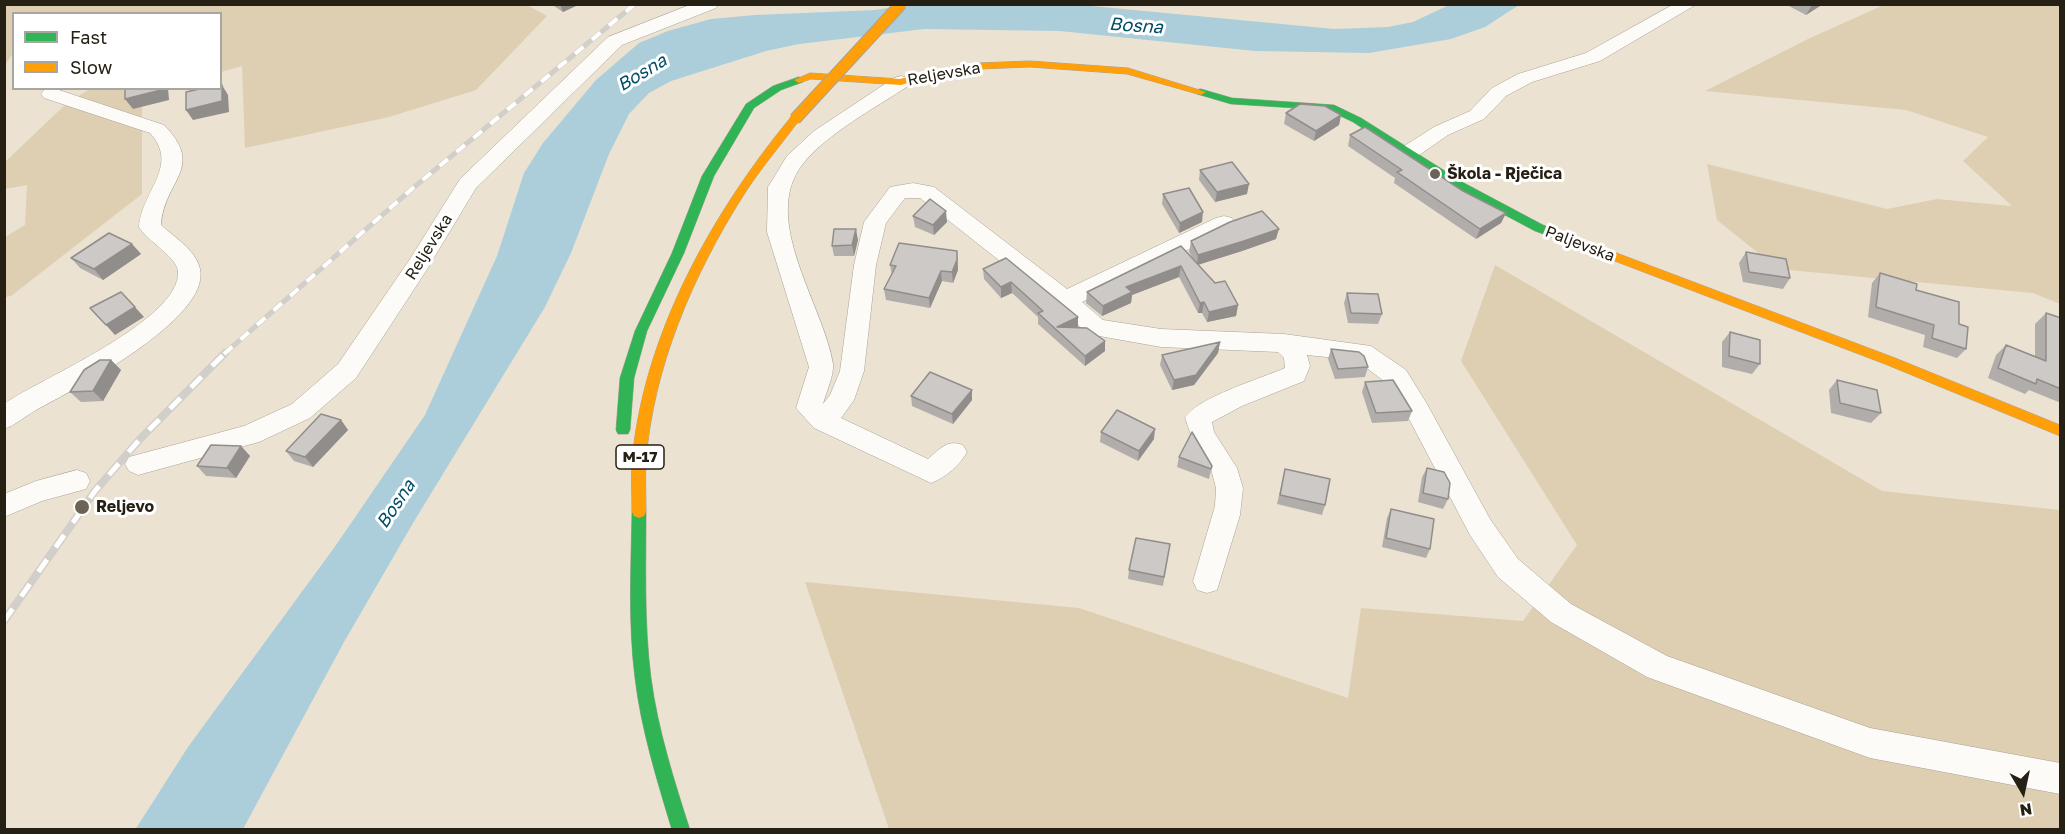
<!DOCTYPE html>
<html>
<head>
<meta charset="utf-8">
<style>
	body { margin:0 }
	#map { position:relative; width:2065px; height:834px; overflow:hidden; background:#ebe2d1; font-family:"Golos Text",sans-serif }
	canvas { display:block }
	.frame { position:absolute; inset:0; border:6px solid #262014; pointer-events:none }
	.legend { position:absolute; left:12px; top:12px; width:210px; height:78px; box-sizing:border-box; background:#fff; border:2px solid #a8a6a1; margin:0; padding:8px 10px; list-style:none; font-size:18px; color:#262014 }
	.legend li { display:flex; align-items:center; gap:12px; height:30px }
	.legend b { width:30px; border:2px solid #a8a6a1 }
	.north { position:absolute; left:1993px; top:762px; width:60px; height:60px; -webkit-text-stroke:4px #fff; paint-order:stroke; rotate:171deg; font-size:16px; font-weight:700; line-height:24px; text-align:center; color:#262014 }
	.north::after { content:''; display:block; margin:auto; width:21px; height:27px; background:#262014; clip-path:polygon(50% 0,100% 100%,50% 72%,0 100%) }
</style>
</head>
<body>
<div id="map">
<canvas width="2065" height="834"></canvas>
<div class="frame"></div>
<ul class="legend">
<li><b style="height:8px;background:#30b455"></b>Fast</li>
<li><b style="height:8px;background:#ff9f0a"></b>Slow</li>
</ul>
<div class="north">N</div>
</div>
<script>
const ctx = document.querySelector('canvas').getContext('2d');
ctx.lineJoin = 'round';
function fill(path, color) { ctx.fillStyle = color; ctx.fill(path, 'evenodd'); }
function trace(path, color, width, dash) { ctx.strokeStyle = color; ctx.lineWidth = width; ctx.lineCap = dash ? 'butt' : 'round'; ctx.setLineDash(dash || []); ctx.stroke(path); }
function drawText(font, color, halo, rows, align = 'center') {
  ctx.font = font + ' "Golos Text",sans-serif'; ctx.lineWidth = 6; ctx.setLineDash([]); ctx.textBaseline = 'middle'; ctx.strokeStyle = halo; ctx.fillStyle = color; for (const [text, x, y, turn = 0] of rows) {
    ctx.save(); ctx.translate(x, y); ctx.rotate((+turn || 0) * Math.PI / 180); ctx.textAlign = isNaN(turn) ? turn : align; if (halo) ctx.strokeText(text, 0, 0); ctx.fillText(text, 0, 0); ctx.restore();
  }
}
fill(new Path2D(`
	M525,4L547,16L476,90L389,117L245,148L242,66L221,72L220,14H14L13,53L5,65V5Z
	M1884,5H2060V304L2033,293L1778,269L1717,220L1707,164L1887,209L1937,199L2012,206L1963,161L1988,137L1906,110L1705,91L1810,38Z
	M90,89H171L142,98V194L11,296L5,297V237L25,225L27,185L5,189V162L67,103Z
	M1495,265L1882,491L2060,510V829H889L805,582L1079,608L1348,698L1361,608L1523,621L1577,545L1461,361Z`), '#decfb3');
fill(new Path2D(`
	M913,4L1081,5L1334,29L1388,27L1413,22L1449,5H1519L1485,27L1451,39L1369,53L1255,51L1060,31L924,29L799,44L766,51L671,81L649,93L629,114L609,154L571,253L545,307L413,523L344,642L243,829L135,830L188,747L334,548L425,415L497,256L524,173L543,143L596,80L639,43L668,31L711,19L755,15L875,10Z`), '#abceda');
const street = new Path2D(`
	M692,4H719L716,8L622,45L476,188L426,271L356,378L310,418L259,442L138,475L129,471L125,464L129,457L244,426L292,404L338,364L410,259L460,179L608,37Z
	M1674,4H1697L1600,61L1532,82L1506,96L1484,119L1448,135L1415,158L1408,160L1401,158L1398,153L1401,148L1434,127L1470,111L1492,88L1518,74L1586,53Z
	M901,76L908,78L911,82L908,86C874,109 827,133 802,165C760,220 824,306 833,364C834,376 826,392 823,404L830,395L840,371L854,265L864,222L890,187L913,183L934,187L1067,289L1216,218L1224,216L1232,218L1235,223L1232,228L1082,302L1103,320L1161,329L1284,334L1371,346L1406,370L1427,404L1490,519L1518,559L1571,604L1667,656L1870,728L2060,763V794L1870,758L1647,677L1551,622L1498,577L1470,535L1408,417L1388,384L1356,360L1307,355L1310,366L1304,381L1242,406L1212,422L1214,432L1237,468L1243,488L1240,515L1217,590L1207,593L1197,590L1193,581L1215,506L1216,488L1211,469L1192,438L1185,418C1196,398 1262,378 1285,368L1284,358L1278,352L1161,347L1088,334L1057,306L920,198H905L886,223L876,265L864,371L854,400L841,418L928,459C940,449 947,439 963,445L967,452C960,465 945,478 931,483L814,428L796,408L809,367L767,232L768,187L787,156L814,131L894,78Z
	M53,88L164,125C206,168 164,180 161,225C174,237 196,250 200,269C211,319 73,390 36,410C25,416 16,425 4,429V404C39,379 182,320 178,271C176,256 147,241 139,227C142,190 180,166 150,133L44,98L41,94L44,90Z
	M77,470L86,473L90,481L86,489L42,501L4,517V494L36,481Z`);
const fast = new Path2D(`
	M799,77L803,78V82L781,90L754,108L714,176L684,253L647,331L634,378L630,430L628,434H618L616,430L620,378L635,331L672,253L702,176L746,104L773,86Z
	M1201,89L1232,98L1334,105L1361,118L1464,183L1543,225L1586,241L1588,244L1582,248L1535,231L1456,189L1353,122L1328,110L1231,104L1197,94V90Z
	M639,506L644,508L646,512C646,567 644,623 651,678C658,730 674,780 690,830H672C657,780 641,729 635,678C628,623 631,567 632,512L634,508Z`);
const slow = new Path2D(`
	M1030,61L1128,68L1206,92L1201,95L1127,74L1030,67L980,69L922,79L901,85L811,79L799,83L794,80L810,73L900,79L921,73L980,63Z
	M795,116L800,119C781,145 760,169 743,196C693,275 653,368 646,461C645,478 646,495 646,512L644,516L639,518L634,516L632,512C632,495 631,478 632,462C643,335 712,213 791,117Z
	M1582,240L1895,358L2060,425V436L1885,364L1578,247L1576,244L1578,241Z`);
trace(street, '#a9a295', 1);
trace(fast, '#a9a295', 1);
trace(slow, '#a9a295', 1);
fill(street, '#fcfbf8');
fill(fast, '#30b455');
fill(slow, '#ff9f0a');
const railFar1 = new Path2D(`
	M224,354L413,188L635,4`);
const rail = new Path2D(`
	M4,621L95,491L140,439L225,353`);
trace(railFar1, '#d2cec9', 5);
trace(rail, '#d2cec9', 8);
trace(railFar1, '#fff', 4, [11]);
trace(rail, '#fff', 5, [15]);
const slowBridge = new Path2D(`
	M795,119L901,4`);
trace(slowBridge, '#a9a295', 13, []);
trace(slowBridge, '#ff9f0a', 11);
fill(new Path2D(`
	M551,4H580L563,12Z
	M1785,4H1823L1806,15Z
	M1286,113L1341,115L1339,125L1314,141L1284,124Z
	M1350,135L1506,213L1501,223L1476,239L1394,183L1395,178L1348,146Z
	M1200,170L1247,194L1215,202L1199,180Z
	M1163,194L1202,222L1179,233L1162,204Z
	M913,216L947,222L934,235L915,227Z
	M1276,239L1242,251L1198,265L1215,283L1238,305L1236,316L1207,322L1202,313H1198L1179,277L1132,295L1131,303L1102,316L1086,303L1087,292L1193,259L1189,252L1191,241Z
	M858,240L854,256H834L832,246Z
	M132,244L141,254L103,280L80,268L71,258Z
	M957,251L958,270L953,283L942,281L930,308L886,300L884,289L892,275L890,265Z
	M1746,252L1790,278L1783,289L1743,282L1739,263Z
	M1006,258L1078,327L1105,351L1085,366L1038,324V317L1012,293L1001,298L984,279L983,269Z
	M1880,273L1916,290L1959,324L1966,349L1957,358L1923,347L1925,335L1868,317L1872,283Z
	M1347,293L1382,314L1378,324L1348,323L1344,303Z
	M2046,313L2061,318V403L2029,390L2025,394L1988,378L1996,355L2006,345L2035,356V324Z
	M1730,332L1760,364L1752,374L1722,367V342Z
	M1220,342L1218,353L1194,385L1172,390L1160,365L1162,355Z
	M1331,349L1368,367L1365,377L1335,379L1328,359Z
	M111,360L121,370L103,401L81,402L70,392Z
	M1837,380L1881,413L1871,423L1831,413L1829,390Z
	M1365,382L1412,411L1408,421L1372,423L1362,392Z
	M911,396L972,400L953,424L912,406Z
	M341,420L348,430L313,467L294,461L286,451Z
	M1101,432L1154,439L1138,461L1100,442Z
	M241,446L250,456L236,478L206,476L197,466Z
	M1179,457L1212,466L1209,479L1177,467Z
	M1427,468L1448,499L1443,509L1418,502L1422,477Z
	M1285,469L1325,505L1322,515L1277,504Z
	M1391,509L1430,549L1426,558L1382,547L1387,518Z
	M1170,544L1163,586L1128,579L1129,570Z`), '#b0adab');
fill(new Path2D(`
	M560,4H580L563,12Z
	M1823,4L1806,15L1812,5Z
	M222,85L228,95L229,112L193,120L186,110Z
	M161,88H168L169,100L133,109L125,99Z
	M1341,115L1339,125L1314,141L1316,131Z
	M1249,184L1247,194L1215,202L1217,192Z
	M946,211L947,222L934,235L933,225Z
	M1203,212L1202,222L1179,233L1180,223Z
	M1506,213L1501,223L1476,239L1480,229Z
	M856,229L858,240L854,256L852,245Z
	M1279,229L1276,239L1242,251L1197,265L1198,255Z
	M132,244L141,254L103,280L94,269Z
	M957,251L958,270L953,283L952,272Z
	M1181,266L1179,277L1132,295L1131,303L1102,316L1103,306L1126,287Z
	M941,271L942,281L930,308L929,298Z
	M1011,282L1012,293L1001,298V287Z
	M1204,302L1202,313H1198L1200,303Z
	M1238,305L1236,316L1207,322L1209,312Z
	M135,307L144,317L115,335L106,325Z
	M1078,317V328L1057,327Z
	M1105,341V351L1085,366V356Z
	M1220,342L1218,353L1194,385L1172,390L1174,380Z
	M111,360L121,370L103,401L93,391Z
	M972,390V400L953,424L952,414Z
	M341,420L348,430L313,467L305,457Z
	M1155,429L1154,439L1138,461L1139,451Z
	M241,446L250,456L236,478L227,468Z`), '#908d8b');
const building = new Path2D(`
	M220,85H222V101L186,110V92L204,88H220Z
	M125,88H161V90L125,99Z
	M1300,104L1325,106L1341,115L1316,131L1286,113Z
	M1365,127L1463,191L1506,213L1480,229L1397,172L1402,170L1350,135Z
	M1232,162L1249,184L1217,192L1200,170Z
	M1189,188L1203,212L1180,223L1163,194Z
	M930,199L946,211L933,225L913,216Z
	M1262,211L1279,229L1244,241L1198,255L1191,241L1230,222Z
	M834,229H856L852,245L832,246Z
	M109,233L132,244L94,269L71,258Z
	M899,243L957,251V260L952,272L941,271L929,298L884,289L896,266L890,265Z
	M1181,246L1215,283L1225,281L1238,305L1209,312L1204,302L1200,303L1181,266L1126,287L1132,292L1103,306L1087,292Z
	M1746,252L1786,259L1790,278L1749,272Z
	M1006,258L1078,317L1057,327L1087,328L1105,341L1085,356L1038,313L1043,311L1011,282L1001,287L983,269Z
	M1880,273L1917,284L1916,290L1959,302V324L1968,327L1966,349L1932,338L1934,325L1876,307Z
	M121,292L135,307L106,325L90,308Z
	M1347,293L1378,294L1382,314L1351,313Z
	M2046,313L2061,318V389L2037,379L2036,384L1998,368L2006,345L2046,361Z
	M1730,332L1760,340V364L1729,356Z
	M1220,342L1196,375L1174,380L1162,355Z
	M1331,349L1359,352L1364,356L1368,367L1338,369Z
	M100,360H111L93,391L70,392L84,370Z
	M930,372L972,390L952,414L911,396Z
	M1393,380L1412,411L1376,413L1365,382Z
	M1837,380L1877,390L1881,413L1840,403Z
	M1117,410L1155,429L1139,451L1101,432Z
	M321,414L341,420L305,457L286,451Z
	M1192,432L1212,466L1211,469L1179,457Z
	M211,445L241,446L227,468L197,466Z
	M1427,468L1444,472L1450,483L1448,499L1423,493Z
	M1285,469L1330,479L1325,505L1280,495Z
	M1391,509L1434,519L1430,549L1386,538Z
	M1136,538L1170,544L1164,577L1129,570Z`);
fill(building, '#cdc9c7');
trace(building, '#908d8b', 1.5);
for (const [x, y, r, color] of [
	[1435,174,6,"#6b6456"],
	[82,507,8,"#6b6456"]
]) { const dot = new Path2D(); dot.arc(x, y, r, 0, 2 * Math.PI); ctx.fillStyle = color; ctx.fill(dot); trace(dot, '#fff', 2); }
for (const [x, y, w] of [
	[640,457,48]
]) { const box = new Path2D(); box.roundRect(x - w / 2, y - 12, w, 24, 4.5); ctx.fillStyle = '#fff'; ctx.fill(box); trace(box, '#262014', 1.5); }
drawText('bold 15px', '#262014', null, [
	["M-17",640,457]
]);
drawText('16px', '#262014', '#fff', [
	["Reljevska",944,74,-10],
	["Paljevska",1580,244,21],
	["Reljevska",429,247,-58]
]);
drawText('bold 16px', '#262014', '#fff', [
	["Škola - Rječica",1447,174],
	["Reljevo",96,507]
], 'left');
drawText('italic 18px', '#004d67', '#fff', [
	["Bosna",1136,26,4],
	["Bosna",642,73,-31],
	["Bosna",396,504,-56]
]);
</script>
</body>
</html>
